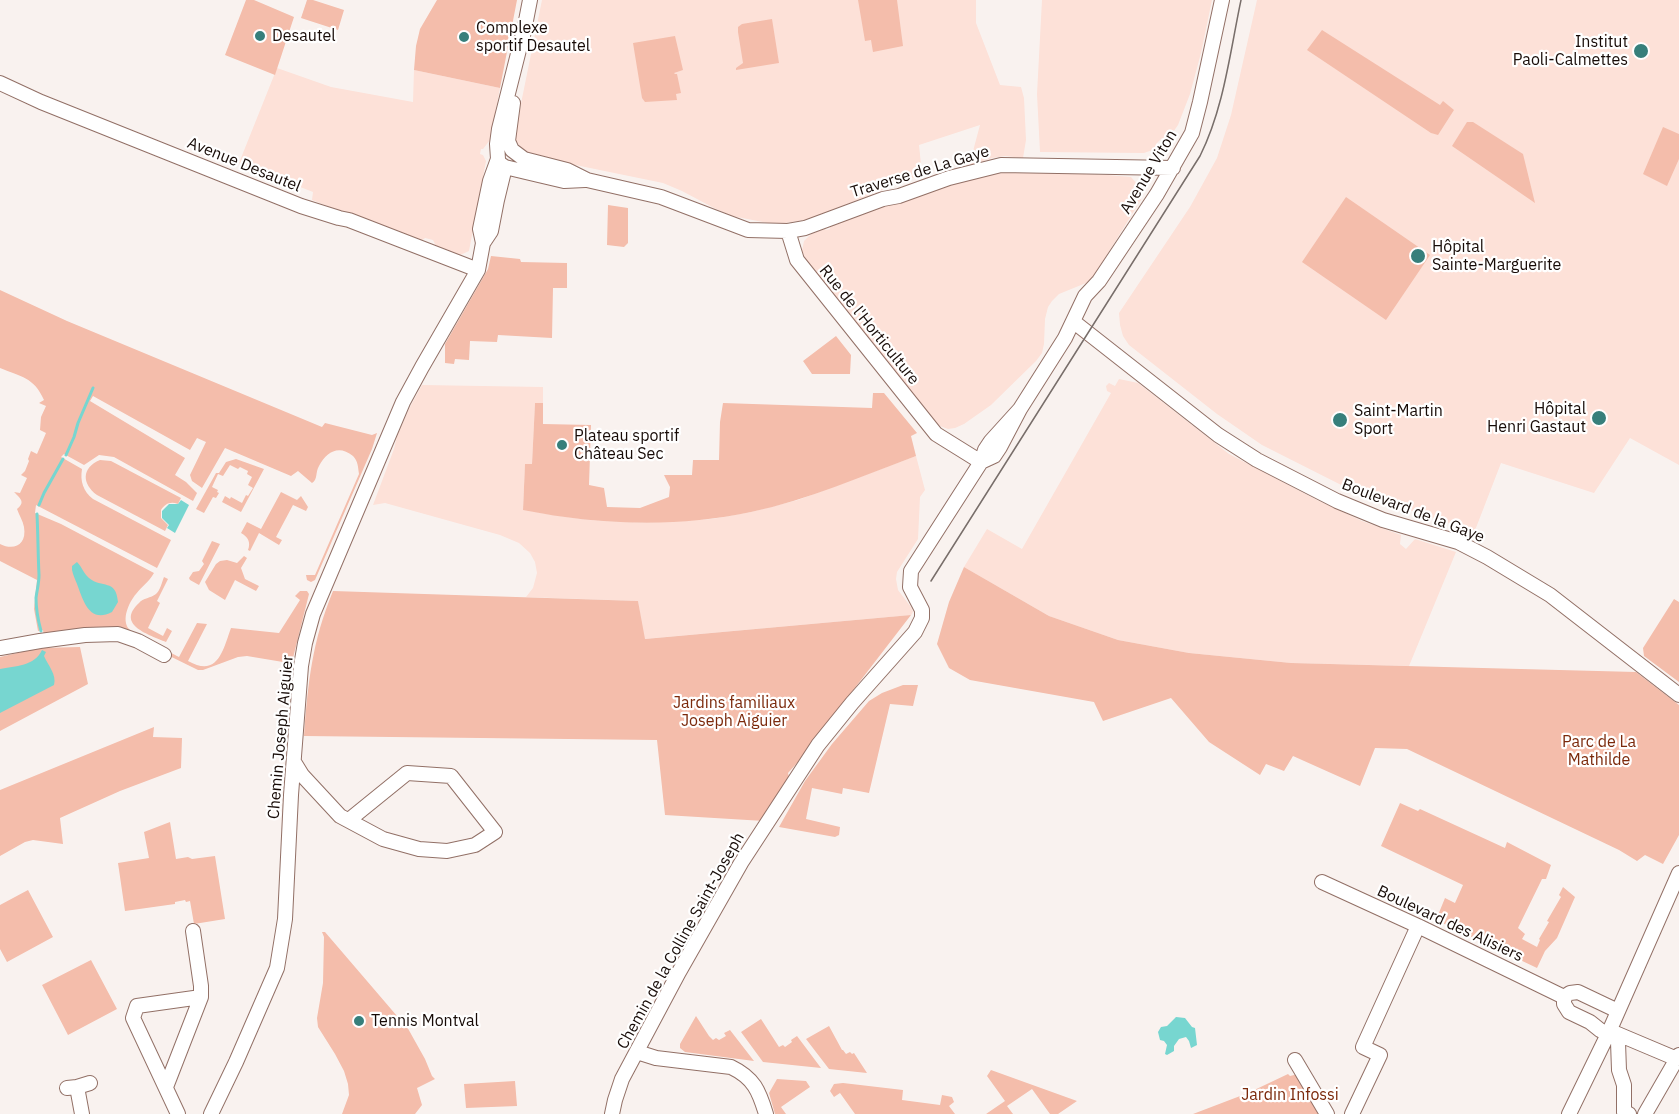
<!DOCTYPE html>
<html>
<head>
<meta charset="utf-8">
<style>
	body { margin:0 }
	canvas { display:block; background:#f9f2ef }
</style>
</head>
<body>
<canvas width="1679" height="1114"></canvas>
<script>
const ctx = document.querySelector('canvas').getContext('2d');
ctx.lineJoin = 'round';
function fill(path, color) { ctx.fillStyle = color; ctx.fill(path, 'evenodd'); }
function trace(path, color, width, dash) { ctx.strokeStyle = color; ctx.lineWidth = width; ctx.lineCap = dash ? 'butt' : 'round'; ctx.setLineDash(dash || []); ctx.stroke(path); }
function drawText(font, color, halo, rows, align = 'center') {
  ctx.font = font + ' "IBM Plex Sans",sans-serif'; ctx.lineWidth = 4.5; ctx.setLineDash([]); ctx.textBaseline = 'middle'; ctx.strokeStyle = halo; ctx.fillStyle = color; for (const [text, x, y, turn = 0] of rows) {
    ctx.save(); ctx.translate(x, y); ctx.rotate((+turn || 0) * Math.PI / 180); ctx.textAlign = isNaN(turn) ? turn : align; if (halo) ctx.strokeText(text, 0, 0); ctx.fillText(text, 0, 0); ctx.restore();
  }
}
fill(new Path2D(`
	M542,0H976V23L1000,85L1021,87L1024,98L1026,140L1023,158L1005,156L992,158L969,166L980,125L919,145L922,174L810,219L785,223H768L732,216L714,208L682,191L663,183L556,161L525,153L514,138Z
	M1042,0H1212L1201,53L1190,94L1178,125L1167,141L1162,138L1156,144L1158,148L1144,153L1040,152L1037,94Z
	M1257,0H1679V465L1630,438L1594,493L1501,463L1474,533L1465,528L1359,494L1262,445L1217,414L1129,345L1123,336L1120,325L1119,313L1190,207L1217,158L1231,115Z
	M277,68L331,87L413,102L414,70L500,88L490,140L483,149H481L480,154L483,155L486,161L469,251L458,256L437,248L433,240L425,238L420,242L312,200L313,192L239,163Z
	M1010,171L1107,175L1131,177L1138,185L1140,191L1141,200L1093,277L1086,283L1059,294L1052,301L1048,307L1045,319L1044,344L1042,353L1036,361L991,405L964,424L955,428L948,429L940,426L936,422L807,262L802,251L804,241L811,234L825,229L826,230L830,229V226L885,204L909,199L961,182Z
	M1119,379L1138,383L1229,454L1317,500L1362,521L1401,535L1400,544L1406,549L1415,539L1456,552L1409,666L1291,663L1189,653L1118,640L1049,616L964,567L987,529L1022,549L1111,393L1107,391L1106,386L1109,383L1115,386Z
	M422,385L543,387V403H535L532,464L525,465L523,509L546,514L589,520L643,523L712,519L751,512L798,500L916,456L925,490L920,497L918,539L897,572L896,579L898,590L911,607L913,612L911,615L644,639L638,601L526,597L533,588L537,573L535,562L530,553L519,543L500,535L385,503L373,505L394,449L397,436L410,407Z`), '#fde1d8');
fill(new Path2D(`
	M246,0H254L294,17L275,75L225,55Z
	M307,0H313L344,10L338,30L301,18Z
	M437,0H517L500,88L414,70L416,46L420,29Z
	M858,0H897L903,46L873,52L871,40L865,41Z
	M772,19L779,63L736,70V68L743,63L738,32V27L742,24Z
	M1322,30L1440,105L1443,101L1454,110L1438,135L1431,133L1307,50Z
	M675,36L683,70L674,73L675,74H677L681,93L676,94L677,100L645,102L642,98L633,43Z
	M1467,122H1473L1523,154L1535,203L1452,146Z
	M1663,127L1679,134V159L1667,186L1643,174Z
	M1346,197L1430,255L1386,320L1302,262Z
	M608,205L628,208V243L624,247L607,245Z
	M491,256L520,259L521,262L567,263V288H553L552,338L498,335L497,342L470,341L469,360L455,359L454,364L445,363V344L488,269Z
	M0,290L67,321L322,427L325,423L372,435L377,433L372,449L315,580L311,582L307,580L306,575H315L359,474C358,467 358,461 353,456C339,444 326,452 319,466C315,473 318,479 312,483L298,471L291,476L225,448L202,488L192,481L190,475L206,442L197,438L190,450L93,396L90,401L185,458L175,475L186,482L197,493L193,501L114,457L99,455L84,465L64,454L61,457L82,469C80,481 83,491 93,499L171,540L157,568L36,505L35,513L61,524L154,573C148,583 142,586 136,594C129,602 121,620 129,629C138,639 167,650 179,657L197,623L207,624L188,661C218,678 223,650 231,628L279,633L300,600L295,596L300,591H307L309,594L292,662L289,663L247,656L238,657L203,670H198L135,639L44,637L43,630L38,631L34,609L37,580L0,561V544C14,551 27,545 24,527C23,521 19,515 17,509C26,502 20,498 14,492L20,493L27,478L21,475L25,471L29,461L28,459L31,451L37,454L46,433L40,430L41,417L46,406L39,403L44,400C34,377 21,377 0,368Z
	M836,336L851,355L850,374H812L803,361Z
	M873,393H884L917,433L911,436L916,456C862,476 808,500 751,512C677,528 598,525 523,510L525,464H532L535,403H543V424L591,425L589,485L604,488L607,507L640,508L669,497L670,487L664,475H692L693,460H719L720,422L723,403L872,408Z
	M236,459L264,469L241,512L222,502L225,496L230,499L231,497L242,503L246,495L248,496L253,488L248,485L252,477L247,474L248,471L240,467L238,469L230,465L223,476L218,474L212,487L218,490L217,492L219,493L216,498L213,497L204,513L196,509L216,473H219L226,462Z
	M100,460L111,461L181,498L178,504C170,501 165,504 161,510V518L168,525L165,531L97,495C82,484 81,468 100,460Z
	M281,492L297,500L301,496L308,507L306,511L293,505L276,537L282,540L279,545L259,533L250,551L248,550C251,542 248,537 241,533L247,522L261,529Z
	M212,541L220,544L199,585L190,580L189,578L193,572L199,571L204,564L202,561Z
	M244,556L247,558L241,568L245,579L259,586L256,591L235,580L225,600L209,590L205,582L216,564L220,561L227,560L237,563Z
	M964,567L1049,616L1118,640L1189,653L1291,663L1636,672L1679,705V835L1663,864L1645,855L1637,861L1619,850L1407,749L1375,748L1360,786L1293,756L1284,771L1266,764L1260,775L1209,742L1171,698L1103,721L1094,702L970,680L949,668L937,644L949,602Z
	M164,577L168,579L157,601L160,603L148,628L163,636L167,628L172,631L166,642C150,635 115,625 139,603C143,598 151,598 156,594C160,591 162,582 164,577Z
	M333,591L638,601L645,639L911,615L797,763L788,773L789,777L764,821L665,815L657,740L304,736C308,682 312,642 333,591Z
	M1674,599L1679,602V682L1644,656L1643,648Z
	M80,647L88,684L0,731V657L39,648Z
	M903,685H918L913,706L890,704L869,793L843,788L842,794L812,788L806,819L840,827L839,835L835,837L779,827L805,781L832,744L869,701L882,693Z
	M154,727L153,737L182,738L181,768L120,791L60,818L63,844L33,840L25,842L0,856V790Z
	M1400,803L1418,811L1420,809L1505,848L1507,842L1551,865L1546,879H1542L1518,928L1525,934L1522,939L1537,947L1540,940L1539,939L1549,922L1547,921L1561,897L1559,895L1563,887L1575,897L1557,938L1545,951L1537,968L1436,920L1445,898L1455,903L1463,885L1381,846Z
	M170,822L176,859L188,857L192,859L215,856L225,919L194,924L190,901L186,902L185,900L175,902V904L125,911L118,863L149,858L144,832Z
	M28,890L53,937L7,962L0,949V905Z
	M322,932H325L403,1023L406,1025L425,1059L432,1076L435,1079L417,1088L422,1105L415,1114H342L349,1095L348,1084L344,1071L335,1054L318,1027L317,1018L323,983L324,937Z
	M91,960L117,1009L68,1035L42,985Z
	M696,1016L709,1036L713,1040L716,1038L719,1040L726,1036L724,1033L730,1030L754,1061L685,1052L680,1048V1044Z
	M761,1019L779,1047L783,1045L785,1047L792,1042L791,1040L797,1036L821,1068L763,1062L741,1032Z
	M829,1026L842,1050H843L846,1054L850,1052L852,1054L854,1053L867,1073L829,1069L806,1039Z
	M991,1070L1077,1101L1058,1114H1050L1032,1089L1007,1106L1013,1114H986L1005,1101L987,1076Z
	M1288,1074L1290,1076L1298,1074L1324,1114H1193L1248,1093Z
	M777,1079L806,1081L810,1087L781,1107L786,1114H775L769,1093Z
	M515,1081L517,1106L466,1108L464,1084Z
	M843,1083L903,1090L902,1100L940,1105L942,1095L952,1097L954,1102L949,1106L955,1114H855L840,1093L834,1097L830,1091L834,1084Z`), '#f4bdab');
fill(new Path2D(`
	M181,500L189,505L175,533L167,528L169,525L162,518V511L169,504H178Z
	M77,562C82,567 84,574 89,578C102,589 116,578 118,602L112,612C89,624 83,600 77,584C75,579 73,575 72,570V566Z
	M42,650L46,652L44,656C48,665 57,675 54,685L0,713V669C15,666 35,666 42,650Z
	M1176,1017L1185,1018L1192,1027L1195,1028L1197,1045L1191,1048L1189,1041L1186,1037L1179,1039L1174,1046V1051L1167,1055L1165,1054L1167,1045L1164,1041L1160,1040L1158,1032L1161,1027L1167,1026Z`), '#77d6d0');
trace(new Path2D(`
	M66,455L74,437L78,423L93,388
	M39,505L44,493L63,459
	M37,514C38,535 38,555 39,575C39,583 37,590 36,598C36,609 38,620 41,631`), '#77d6d0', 3);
const minor = new Path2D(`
	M523,36L530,0
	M0,83L41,102L301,206L339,218L349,220L478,270
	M513,103L508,141L512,150L524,159L567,170L587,180L661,197L748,230L788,231L805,228L883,199L899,196L949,178L1001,165L1173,168
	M498,159L499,163L505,167L530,173L564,181L585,180
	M788,231L797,260L936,434L981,462
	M483,243L491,231L497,200L505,167
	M1074,322L1218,435L1257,460L1337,501L1383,520L1458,542L1487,557L1550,595L1679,695
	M981,462L994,456L1000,447L1020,409L1065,338L1085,296L1099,281L1157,194L1192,133L1200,102L1222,0
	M0,648L40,641L85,635L118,634L138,641L164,655
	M294,762L302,775L340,816L383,839L419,849L447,851L475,845L495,832L451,776L407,773L349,820
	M1322,882L1418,926L1564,997
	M1613,1032L1677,1059
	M1608,1034L1600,1030L1590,1022L1569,1012L1564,1004V997L1570,993L1578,992L1618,1011
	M1620,1035L1618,1042L1619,1070L1624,1085V1112L1629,1114
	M637,1052L656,1058L731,1067C754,1078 759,1091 766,1114
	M1295,1060L1327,1114
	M77,1087L82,1114
	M166,1087L201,997V986L193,931
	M67,1088L77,1087L90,1083
	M178,1114L133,1018L137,1006L201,997
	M211,1114L236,1062L277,968L285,919L291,795L301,666L305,643L313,614L403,402L422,367L478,270L483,243L480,229L490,181L498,159L497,144L499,129L524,30
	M612,1114L615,1100L622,1079L679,972L741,863L818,745L852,703L915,632L922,618V610L910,587L911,571L981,462L985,450L991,441L1020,409
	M1352,1114L1380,1055L1363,1047L1418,926
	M1569,1114L1608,1034L1679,873
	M1645,1114L1679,1055`);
trace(minor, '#927066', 16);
trace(minor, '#fff', 14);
trace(new Path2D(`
	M931,581L1200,156C1224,108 1230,52 1241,0`), '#786e6a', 1.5);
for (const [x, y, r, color] of [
	[260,36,6,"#377f7b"],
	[464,37,6,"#377f7b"],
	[1641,51,8,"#377f7b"],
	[1418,256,8,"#377f7b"],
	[1599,418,8,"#377f7b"],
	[1340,420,8,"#377f7b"],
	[562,445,6,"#377f7b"],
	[359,1021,6,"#377f7b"]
]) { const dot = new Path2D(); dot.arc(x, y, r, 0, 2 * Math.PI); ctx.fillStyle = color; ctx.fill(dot); trace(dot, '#fff', 2); }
drawText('16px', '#170b07', '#fff', [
	["Complexe",476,28],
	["sportif Desautel",476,46],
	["Desautel",272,36],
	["Institut",1628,42,"right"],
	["Paoli-Calmettes",1628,60,"right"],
	["Hôpital",1432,247],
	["Sainte-Marguerite",1432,265],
	["Hôpital",1586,409,"right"],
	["Henri Gastaut",1586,427,"right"],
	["Saint-Martin",1354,411],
	["Sport",1354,429],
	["Plateau sportif",574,436],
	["Château Sec",574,454],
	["Tennis Montval",371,1021]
], 'left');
drawText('16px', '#170b07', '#fff', [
	["Avenue Desautel",244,165,22],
	["Traverse de La Gaye",920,172,-17],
	["Avenue Viton",1149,172,-59],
	["Rue de l'Horticulture",869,325,51],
	["Boulevard de la Gaye",1413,511,21],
	["Chemin Joseph Aiguier",281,737,-85],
	["Boulevard des Alisiers",1450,924,25],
	["Chemin de la Colline Saint-Joseph",681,941,-61]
]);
drawText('16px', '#7b290b', '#fff', [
	["Jardins familiaux",734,703],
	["Joseph Aiguier",734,721],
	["Parc de La",1599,742],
	["Mathilde",1599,760],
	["Jardin Infossi",1290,1095]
]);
</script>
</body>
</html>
